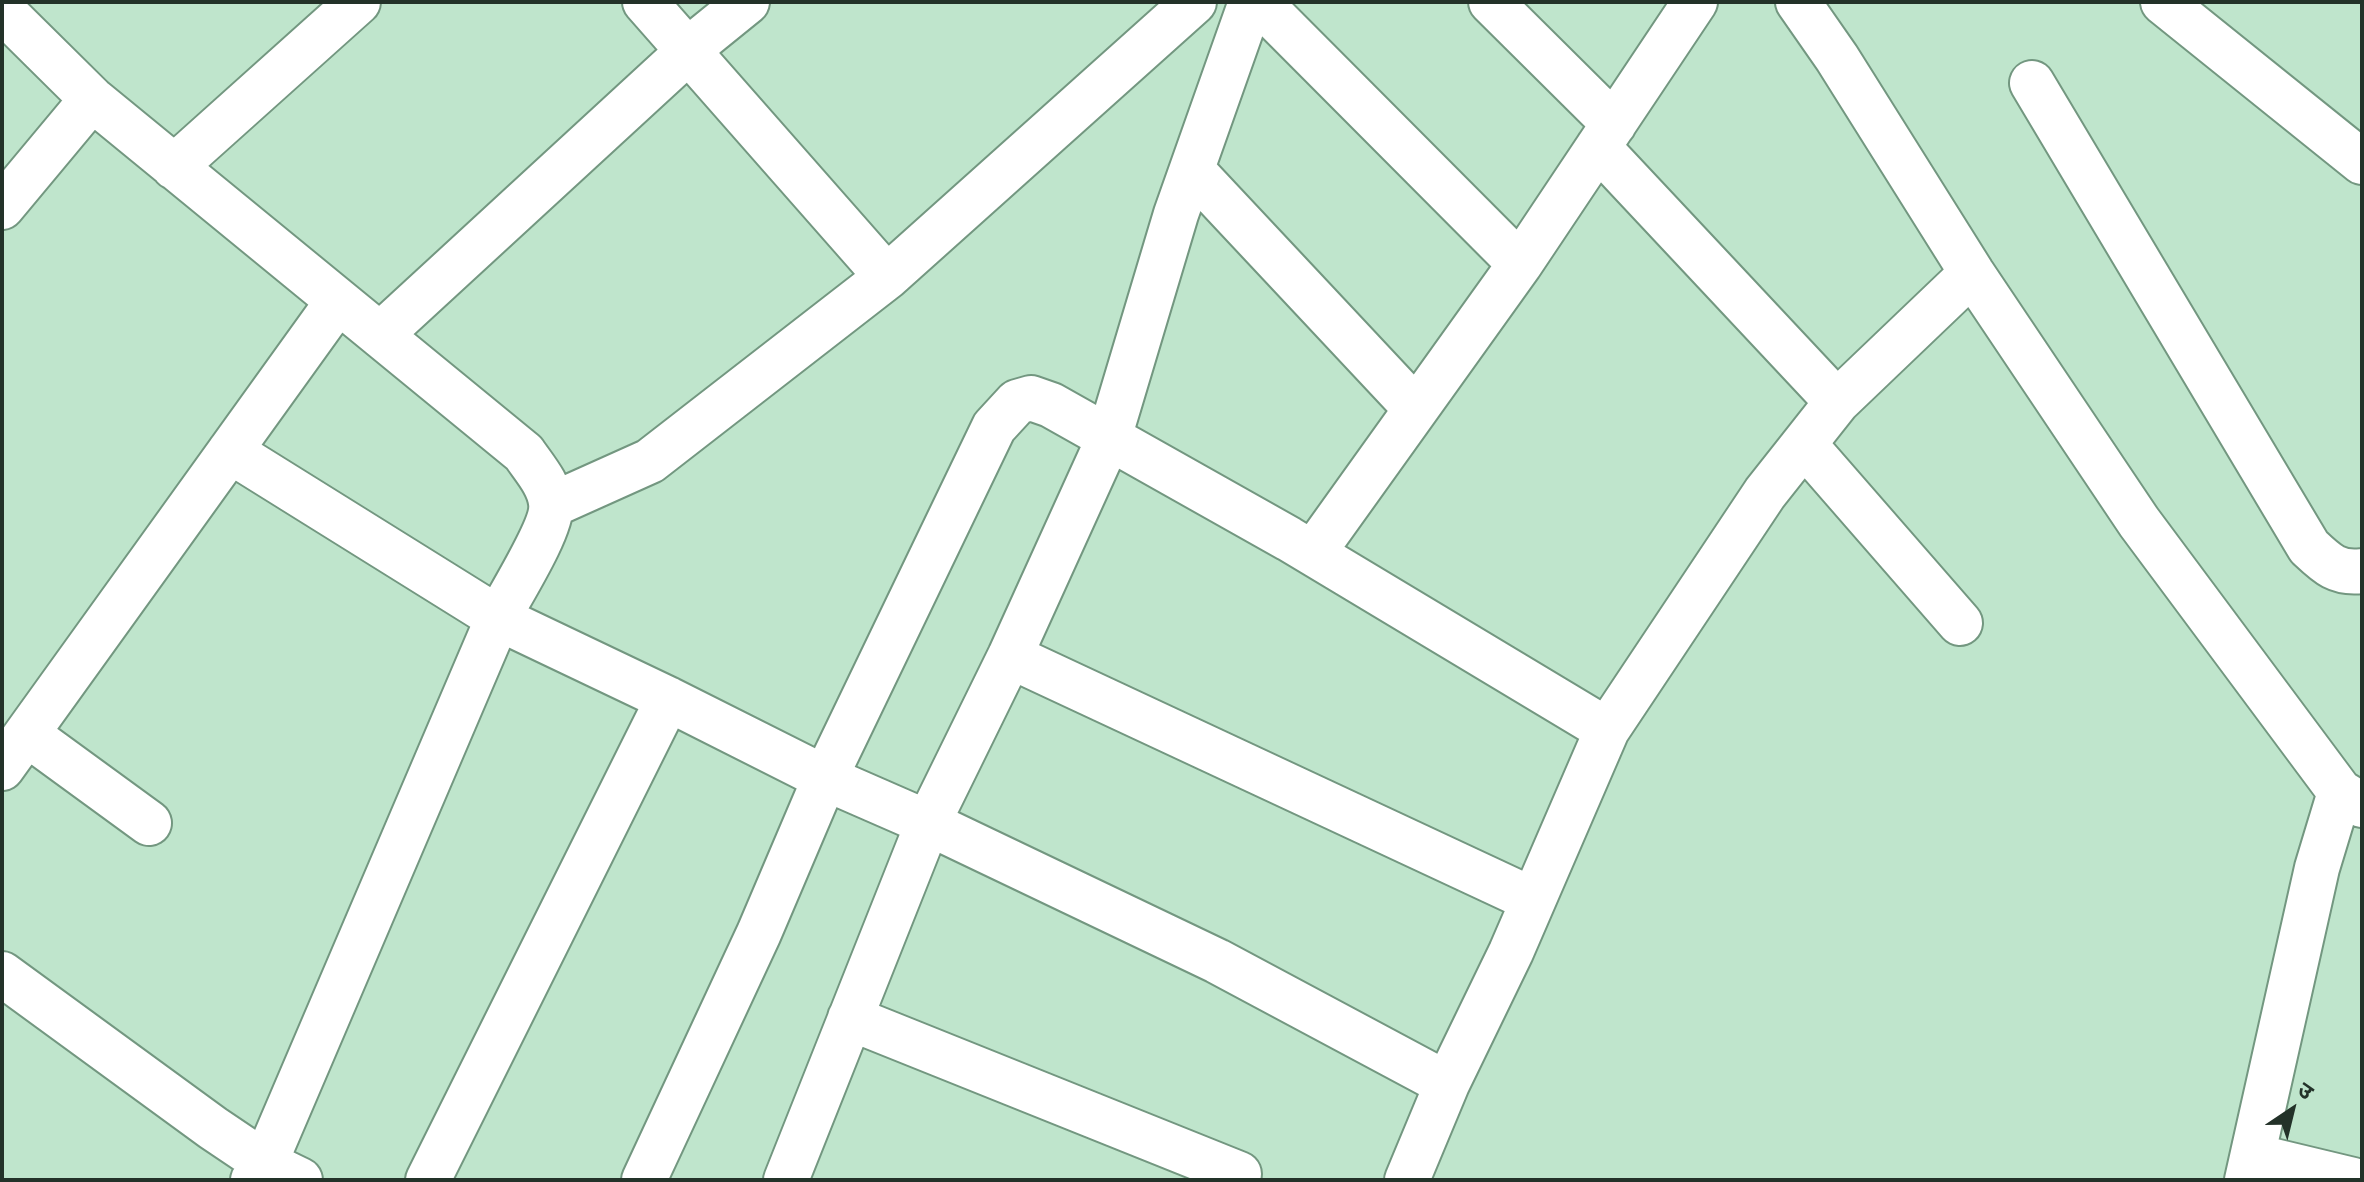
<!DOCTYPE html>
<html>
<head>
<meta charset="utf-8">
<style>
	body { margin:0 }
	#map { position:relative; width:2364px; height:1182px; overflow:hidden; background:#bfe5cc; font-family:Mulish,"Noto Sans Devanagari",sans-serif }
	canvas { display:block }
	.frame { position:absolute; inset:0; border:4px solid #233229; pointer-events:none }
	.north { position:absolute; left:2252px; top:1070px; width:80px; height:80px; -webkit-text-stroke:6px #bfe5cc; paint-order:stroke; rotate:35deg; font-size:22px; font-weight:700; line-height:32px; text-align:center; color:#233229 }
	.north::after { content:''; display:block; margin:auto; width:28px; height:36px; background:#233229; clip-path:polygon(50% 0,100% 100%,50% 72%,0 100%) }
</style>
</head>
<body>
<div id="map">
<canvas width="2364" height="1182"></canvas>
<div class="frame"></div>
<div class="north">उ</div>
</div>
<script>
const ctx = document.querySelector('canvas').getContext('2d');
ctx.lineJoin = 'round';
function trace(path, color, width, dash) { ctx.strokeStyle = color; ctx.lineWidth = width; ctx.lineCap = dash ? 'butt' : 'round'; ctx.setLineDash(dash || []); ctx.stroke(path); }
const minor = new Path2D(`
	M645,2L887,277
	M1259,2L1520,264
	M1491,2L1614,124
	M1798,2L1837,58L1972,273L2139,522L2340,792L2362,805
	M2163,2L2362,162
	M2,10L92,99L524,453C534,468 549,484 551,503C554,526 510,595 498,618L265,1163L253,1180
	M2032,83L2309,547C2327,564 2337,574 2362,571
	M1598,147L1837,402
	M174,167L358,2
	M1192,170L1416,409
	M2,207L92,99
	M380,335L705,36L747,2
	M1804,444L1960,623
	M230,451L498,618L668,699L825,778L928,823L1217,961L1447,1084
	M552,505L650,461L887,277L1194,2
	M1313,553L1520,264L1695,2
	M1010,656L1533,900
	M27,734L149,823
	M2,768L338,301
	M2,974L213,1128L265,1163L300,1180
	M850,1018L1239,1174
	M2253,1156L2353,1180
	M428,1180L668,699
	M644,1180L759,933L825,778L994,427L1017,402L1031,398L1051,405L1289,539L1607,730
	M786,1180L928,823L1010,656L1109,438L1176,214L1251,2
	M1407,1180L1447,1084L1511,952L1607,730L1765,493L1837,402L1972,273
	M2247,1180L2317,868L2340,792`);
trace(minor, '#739780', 48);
trace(minor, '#fff', 44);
</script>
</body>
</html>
